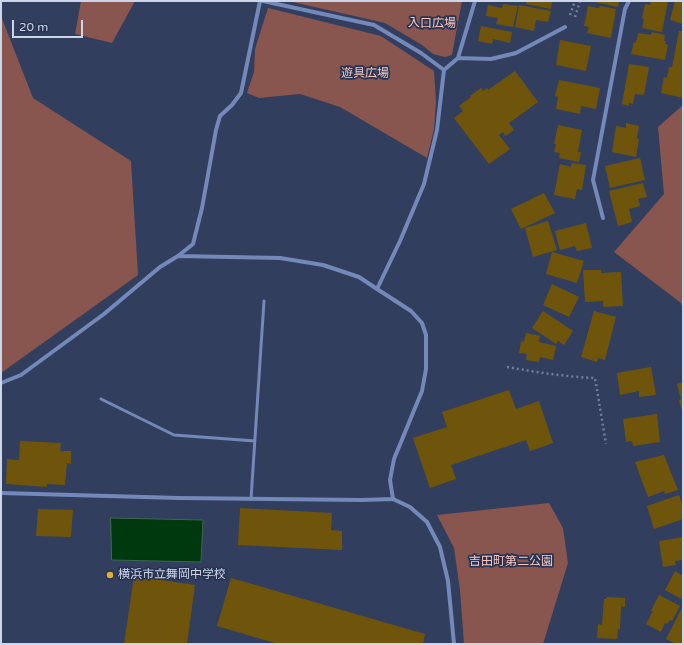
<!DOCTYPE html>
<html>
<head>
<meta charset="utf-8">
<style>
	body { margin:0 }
	#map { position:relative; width:684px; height:645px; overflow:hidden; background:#323e5d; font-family:"Varela Round",sans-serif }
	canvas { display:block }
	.frame { position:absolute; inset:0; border:2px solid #cdd5e8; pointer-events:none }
	.scale { position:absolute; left:12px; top:20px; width:71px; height:18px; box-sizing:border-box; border:2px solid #cdd5e8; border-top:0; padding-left:5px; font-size:12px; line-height:14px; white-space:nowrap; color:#cdd5e8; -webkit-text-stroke:3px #283452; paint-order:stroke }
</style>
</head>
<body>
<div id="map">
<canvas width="684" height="645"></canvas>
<div class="frame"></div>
<div class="scale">20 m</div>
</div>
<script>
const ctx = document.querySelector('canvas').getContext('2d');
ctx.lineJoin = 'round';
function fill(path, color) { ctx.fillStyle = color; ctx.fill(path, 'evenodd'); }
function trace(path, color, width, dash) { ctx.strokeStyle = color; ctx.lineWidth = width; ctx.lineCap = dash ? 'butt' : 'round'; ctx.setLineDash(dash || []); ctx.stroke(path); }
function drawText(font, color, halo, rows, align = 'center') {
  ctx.font = font + ' "Varela Round","Noto Sans JP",sans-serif'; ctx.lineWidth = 3.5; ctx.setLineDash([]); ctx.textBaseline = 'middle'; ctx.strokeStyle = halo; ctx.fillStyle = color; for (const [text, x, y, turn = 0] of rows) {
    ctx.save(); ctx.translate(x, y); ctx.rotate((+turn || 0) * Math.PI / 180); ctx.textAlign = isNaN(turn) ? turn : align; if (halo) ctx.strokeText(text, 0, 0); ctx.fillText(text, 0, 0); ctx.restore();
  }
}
fill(new Path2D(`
	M81,1H135L112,43L75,34Z
	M288,1H462L452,55L445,57L433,54L422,45L385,23Z
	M268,8L381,36L434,71L436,102L434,129L427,158L340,107L300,94L259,98L247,93L254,72L255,49Z
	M1,16L33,98L131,161L138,275L1,373Z
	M683,105V311L681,303L614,252L664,194L658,127Z
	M549,503L563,528L568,563L543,644H464L460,590L454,548L437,515Z`), '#88554f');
const water = new Path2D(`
	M111,518L203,520L201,562L112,560Z`);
fill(water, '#00390e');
trace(water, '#3e684f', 1);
fill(new Path2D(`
	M527,1H552L551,9L526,4Z
	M589,1H619L618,7Z
	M651,1H668L662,32L642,28L644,19L642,18L645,4L650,5Z
	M675,1H683V24L670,20Z
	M503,4L518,6L513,27L496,24L498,18L486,16L488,5L502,8Z
	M519,5L551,11L548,22L536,20L534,31L515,27Z
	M588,6L599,8L600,6L616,9L611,38L587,33L589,27L584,26Z
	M481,26L512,32L510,43L493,39L492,44L478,41Z
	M679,31H683V98L661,93L664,77L667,78L669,67H672Z
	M652,32L665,35L664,41H666L665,44L668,45L665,60L631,54L634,42L636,43L638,33L651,35Z
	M560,40L591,46L586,71L556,65Z
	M629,64L649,67L644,95L635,94L633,104L629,103V106L622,104Z
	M515,71L538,102L509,123L514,130L505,136L503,132L499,135L510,149L489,164L454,118L463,111L459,106L471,97L470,96L481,88L483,91L487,88L488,90Z
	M559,80L600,88L596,109L581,106L580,114L556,109L558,97L555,96Z
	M626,123L639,126L637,138L639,139L636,157L612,152L616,126L626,128Z
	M558,125L582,130L578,152H581L579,162L559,158L560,153L554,152L556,144H554Z
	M640,158L645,180L610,188L605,166Z
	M572,163L586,165L582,190L577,189L575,199L554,195L560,164L571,167Z
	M643,183L647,197L638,199L640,206L629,209L632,222L618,226L609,191Z
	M544,193L555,213L521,229L511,209Z
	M548,221L557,250L533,257L525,228Z
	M586,223L592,248L577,251L575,246L560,250L555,231Z
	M552,252L584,261L577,283L546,274Z
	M583,270H601V273L621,272L623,306L603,307V301L585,302Z
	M552,284L579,297L569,317L543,305Z
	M543,311L573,331L564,345L558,341L556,344L532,328Z
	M594,311L616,317L605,360L598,358L597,362L581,357Z
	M526,333L540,336L539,342L556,346L553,360L540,357L539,362L526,360L527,354L519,353L521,342L524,341Z
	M651,367L656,395L639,397V391L620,395L617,373Z
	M683,382V413L679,401L681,399L677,384Z
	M509,390L516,409L539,401L553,443L530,451L526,440L451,465L456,479L430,488L413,438L447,427L442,412Z
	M657,414L660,442L633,446L632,441L626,442L623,419Z
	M20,441L61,443L60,451H71V464L67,463L65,485L47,484V487L6,484L7,459L19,460Z
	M664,455L678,490L665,494L664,491L648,497L635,462Z
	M679,495L683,507V519L654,529L647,506Z
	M240,508L332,513L331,530L342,531V550L238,545Z
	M38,509L73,510L71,537L36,536Z
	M683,537V560L675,561L676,565L663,567L659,541Z
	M675,571L681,575L683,572V600L665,590Z
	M134,576L195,585L187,644H124Z
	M231,578L425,634L423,644H278L217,626Z
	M659,595L680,606L672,621L670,620L667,624L665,623L661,632L646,624L653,611H651Z
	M607,597L625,598V607L621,606L620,629H618L617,639L597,638L598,624L602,625L604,599H606Z
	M683,606V641L681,644H676L666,639Z`), '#6f550c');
trace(new Path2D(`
	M570,15L575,1
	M575,17L580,1
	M507,367C536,372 566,377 595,378L606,444`), '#757f99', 2.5, [2, 3]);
trace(new Path2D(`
	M101,399L174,435L255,441
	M251,499L264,301`), '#7488b9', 3);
trace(new Path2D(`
	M263,1L374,25L421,53L444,70
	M458,58L491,59L516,53L565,27
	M603,218L593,180L625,9L629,1
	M178,256L193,244L202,208L216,130L220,116L232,105L241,93L260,1
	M1,383L21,375L104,314L160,267L178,256L280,258L323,265L359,277L377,289
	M1,493L179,498L361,500L393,499L410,507L427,522L440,547L448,581L454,644
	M393,499L390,480L394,459L422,391L426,369V335L422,323L411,311L377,289L400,241L424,184L437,130L444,70L458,58L475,1`), '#7488b9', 4);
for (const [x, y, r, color] of [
	[110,575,4,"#dfb034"]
]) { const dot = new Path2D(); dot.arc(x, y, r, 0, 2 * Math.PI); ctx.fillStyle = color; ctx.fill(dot); trace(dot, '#283452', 1.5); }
drawText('12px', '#f9c8c1', '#283452', [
	["入口広場",432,24],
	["遊具広場",365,74],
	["吉田町第二公園",511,562]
]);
drawText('12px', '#cdd5e8', '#283452', [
	["横浜市立舞岡中学校",118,575]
], 'left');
</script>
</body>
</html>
